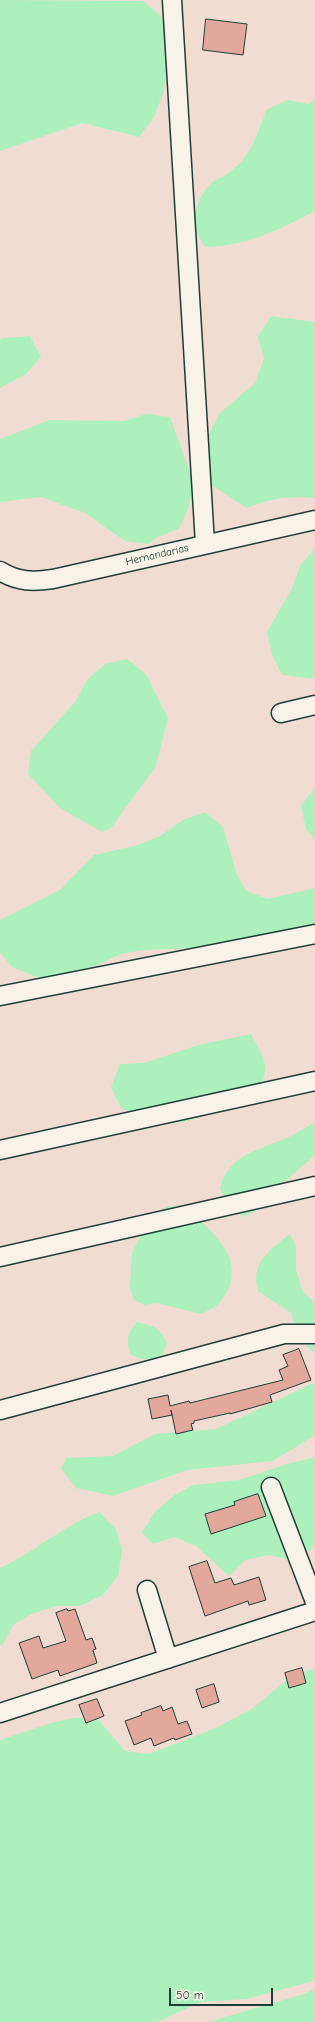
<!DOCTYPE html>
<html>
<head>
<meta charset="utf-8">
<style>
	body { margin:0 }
	#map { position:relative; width:315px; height:2022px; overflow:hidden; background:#f1dcd2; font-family:"Comic Neue",sans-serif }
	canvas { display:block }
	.scale { position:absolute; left:169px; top:1988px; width:104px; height:18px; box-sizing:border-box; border:2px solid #1f3d34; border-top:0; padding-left:5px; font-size:12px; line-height:14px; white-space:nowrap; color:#1f3d34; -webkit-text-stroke:3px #f7f3e8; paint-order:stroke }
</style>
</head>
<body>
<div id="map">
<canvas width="315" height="2022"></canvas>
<div class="scale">50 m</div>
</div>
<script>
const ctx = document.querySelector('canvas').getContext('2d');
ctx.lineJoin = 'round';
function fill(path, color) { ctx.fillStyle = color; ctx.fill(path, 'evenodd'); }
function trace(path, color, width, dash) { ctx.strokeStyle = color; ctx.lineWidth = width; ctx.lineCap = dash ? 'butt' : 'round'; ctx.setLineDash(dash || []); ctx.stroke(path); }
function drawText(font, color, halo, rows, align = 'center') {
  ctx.font = font + ' "Comic Neue",sans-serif'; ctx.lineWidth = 4; ctx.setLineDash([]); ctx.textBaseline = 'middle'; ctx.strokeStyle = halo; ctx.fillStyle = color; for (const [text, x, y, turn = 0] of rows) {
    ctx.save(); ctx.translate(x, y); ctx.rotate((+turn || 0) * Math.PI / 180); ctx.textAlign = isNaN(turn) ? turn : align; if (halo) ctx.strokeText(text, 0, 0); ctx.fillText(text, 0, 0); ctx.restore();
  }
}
fill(new Path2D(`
	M0,0L143,1L161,16L169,42L164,91L154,117L139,137L82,123L0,151Z
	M315,98V211C278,230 248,246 205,247L193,226C196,210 199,193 213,182C218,178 226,176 231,171C250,157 259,132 266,110L287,100L309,104Z
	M271,316L315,322V498C288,496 272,498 247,508L206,482L203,457L209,434L220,413L255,383L264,358L258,337Z
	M30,336L41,357L26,374L0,388V340L3,338Z
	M147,414L170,417L194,484L188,509L179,529L157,537L148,544L125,541L85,513L41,497L0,502V439L50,420L123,421Z
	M315,548V679L282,675L272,655L267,632L292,588L300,566Z
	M127,659L146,674L168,718L156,766L111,828L102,832L60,808L28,774L31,751L75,702L87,680L105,664Z
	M315,787V840L306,829L301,806Z
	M205,812L223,827L236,872L246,891L268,899L315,888V937L241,953L191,948L143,950L121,954L56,985L12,967L0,953V920L60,890L94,855L138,845L160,836L183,820Z
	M251,1034C268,1067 270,1064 256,1099L241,1102L188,1121L165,1124L142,1117L121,1108L111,1087L120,1064L144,1063L198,1045Z
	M315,1122V1155L281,1185L266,1206L243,1217L226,1200L220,1189C228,1153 261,1150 291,1136C299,1132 307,1127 315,1122Z
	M167,1206C188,1206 195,1214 208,1228C230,1250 242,1273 221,1301C217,1307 207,1311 201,1314L156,1303L144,1305L133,1299L130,1287L132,1252L149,1222L157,1213Z
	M290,1234L296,1247V1270L303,1292L315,1303V1354C303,1344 294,1328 291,1313L258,1291C250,1262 270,1250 290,1234Z
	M137,1322C153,1326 160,1327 167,1343L163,1354C150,1361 143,1361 130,1354C126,1340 127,1333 137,1322Z
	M311,1384H315V1435L273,1461L187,1470L113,1496L76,1488L61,1469L66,1458L113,1456L155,1434L216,1429Z
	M315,1457V1545L312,1549L292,1560L269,1555L245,1560L229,1576L196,1546L174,1537L153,1544L142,1533L154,1513L173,1496L193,1485L239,1480L287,1464Z
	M99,1512L116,1529L122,1551L118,1576L103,1595L80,1606H56L34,1613L14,1624L2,1646L0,1644V1568C35,1552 62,1526 99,1512Z
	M315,1668V1978L313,1981L247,1999L201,2002L157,2022H0V1740L51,1723L73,1718L96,1717L125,1751L149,1754L218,1727L253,1708L289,1678Z
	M315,1989V2022H208L304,1994Z`), '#acf1bd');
const building = new Path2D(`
	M206,19L247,24L243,55L203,50Z
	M299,1349L311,1380L270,1395L272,1402L230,1414V1413L194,1421V1423L191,1424L193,1430L176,1434L171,1410L172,1415L152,1419L148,1399L168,1395L170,1406L189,1401L190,1403L283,1380L279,1370L288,1366L283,1355Z
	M258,1494L266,1516L211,1534L205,1514L235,1505L234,1502Z
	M207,1561L215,1583L231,1578L234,1585L259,1577L266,1600L249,1605L248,1601L205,1616L189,1567Z
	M67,1609L68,1611L75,1609L86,1640L92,1638L96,1649L93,1650L97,1663L60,1676L58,1670L32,1679L19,1643L39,1636L43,1648L66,1641L56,1613Z
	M302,1668L306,1683L289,1688L285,1673Z
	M214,1684L219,1702L202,1708L196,1690Z
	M97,1699L104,1716L86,1723L79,1705Z
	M161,1706L163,1711L172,1707L178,1724L187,1721L192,1734L175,1740L174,1738L154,1746L151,1738L134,1745L125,1721L142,1715L141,1713Z`);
fill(building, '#e2a89d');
trace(building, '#1f3d34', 1);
const minor = new Path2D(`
	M172,0L205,544
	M0,571C18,582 33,582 53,579L315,520
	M281,713L315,705
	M0,996L315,934
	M0,1150L315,1081
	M0,1257L315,1186
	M0,1410L284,1334H315
	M271,1487L315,1602
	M147,1590L168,1659
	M0,1713L315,1611`);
trace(minor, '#1f3d34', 21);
trace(minor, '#f7f3e8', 18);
drawText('11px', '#1f3d34', '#f7f3e8', [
	["Hernandarias",157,555,-13]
]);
</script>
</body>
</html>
